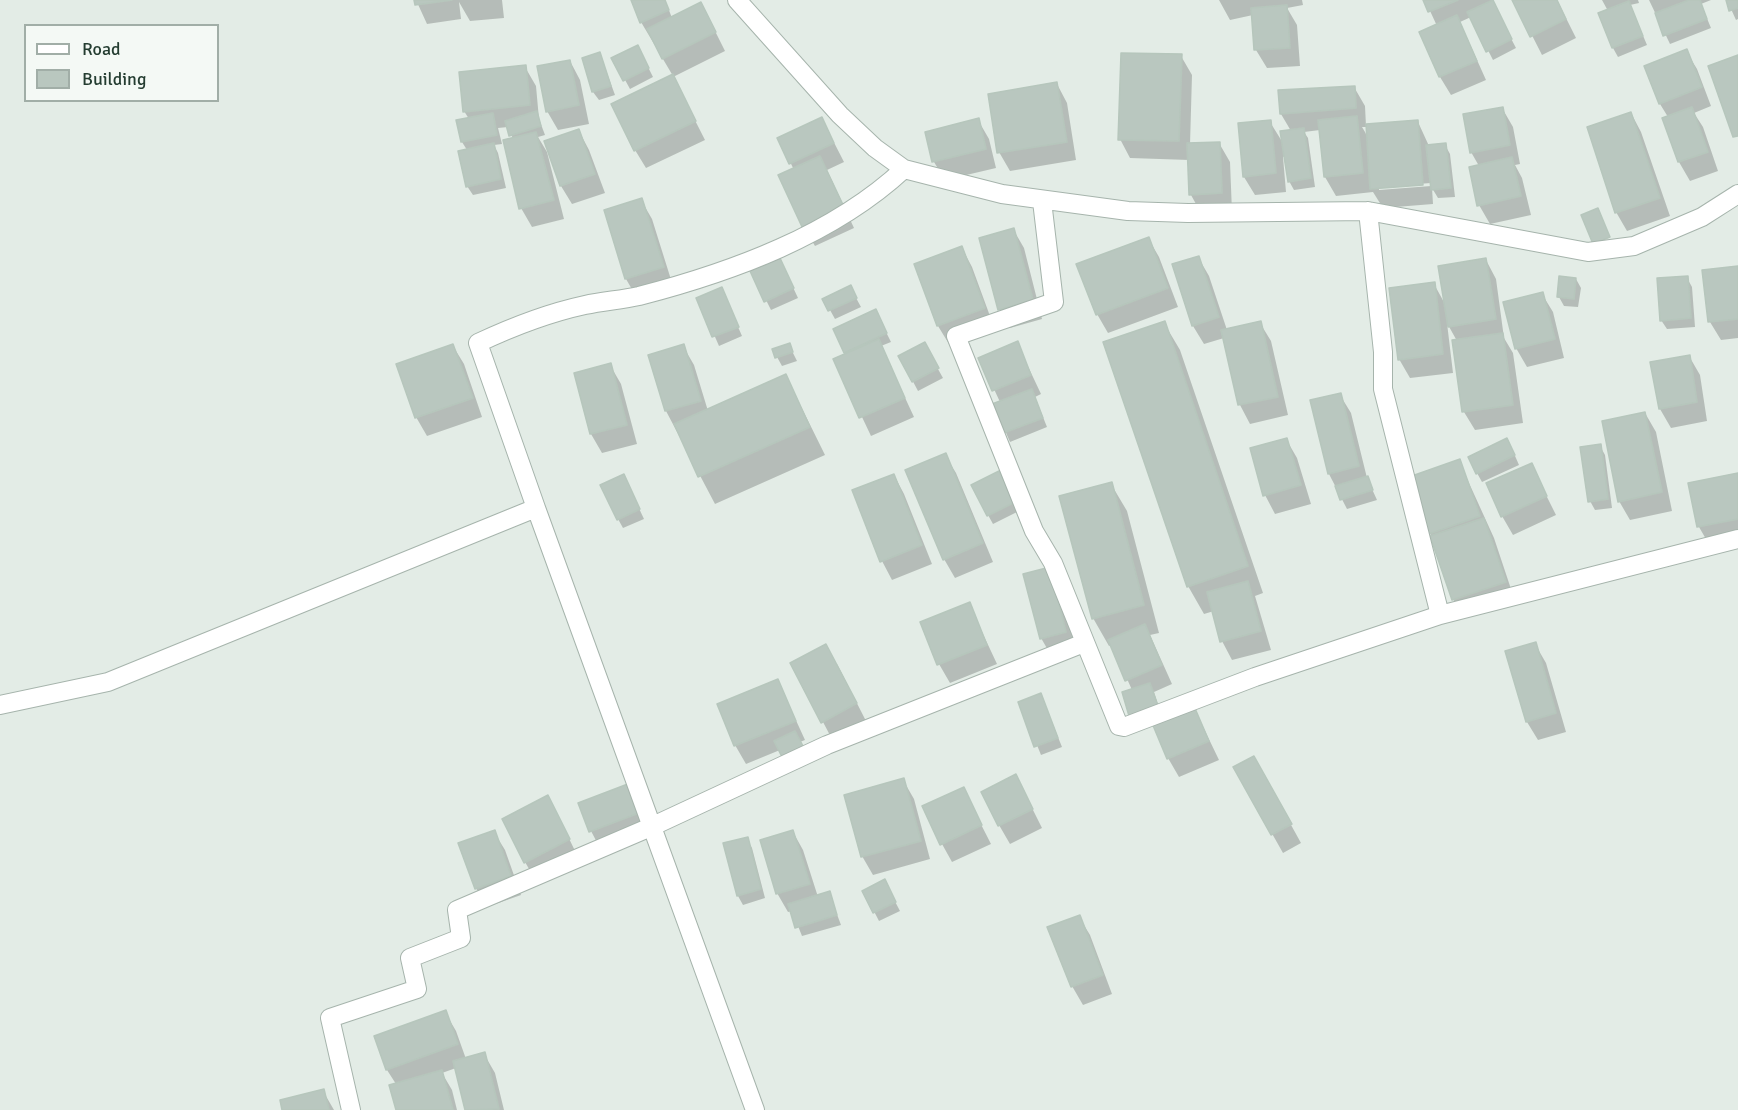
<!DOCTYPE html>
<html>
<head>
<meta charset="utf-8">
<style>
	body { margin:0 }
	#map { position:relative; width:1738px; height:1110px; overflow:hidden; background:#e3ece6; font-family:Signika,sans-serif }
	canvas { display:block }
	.legend { position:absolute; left:24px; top:24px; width:195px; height:78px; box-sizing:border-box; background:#f4f9f5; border:2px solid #a1aea7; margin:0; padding:8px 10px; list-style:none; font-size:18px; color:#243d31 }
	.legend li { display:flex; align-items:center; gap:12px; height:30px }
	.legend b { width:30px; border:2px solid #a1aea7 }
</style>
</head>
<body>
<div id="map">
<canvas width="1738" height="1110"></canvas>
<ul class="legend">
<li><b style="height:8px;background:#fff"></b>Road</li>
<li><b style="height:16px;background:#b9c7bf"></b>Building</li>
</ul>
</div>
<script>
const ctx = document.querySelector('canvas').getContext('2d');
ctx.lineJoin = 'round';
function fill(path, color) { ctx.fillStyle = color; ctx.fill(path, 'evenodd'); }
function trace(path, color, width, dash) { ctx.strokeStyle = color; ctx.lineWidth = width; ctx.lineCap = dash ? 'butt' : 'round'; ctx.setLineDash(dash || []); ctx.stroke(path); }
fill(new Path2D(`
	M416,0H502L504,18L470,21L459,2L461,19L427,24Z
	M633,0H665L672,18L711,23L725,51L673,77L705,140L646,168L635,150L673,76L641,22Z
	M1219,0H1302L1303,5L1287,8L1297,25L1300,66L1267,68L1256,50L1253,15L1230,20Z
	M1425,0H1491L1516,48L1493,60L1471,17L1460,22L1486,80L1451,95L1440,77L1437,26Z
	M1514,0H1557L1576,38L1542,55Z
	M1602,0H1638L1639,3L1630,5L1647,45L1618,57L1613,48L1608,11Z
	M1649,0H1711L1701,4L1711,28L1670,44Z
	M1727,0H1738V19L1736,20Z
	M1686,51L1697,69L1711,106L1694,113L1703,127L1718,171L1690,181L1679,162L1664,118L1668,117L1660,104Z
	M600,54L615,95L599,100L593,92Z
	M642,55L653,77L630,89L613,58Z
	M1181,56L1192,75L1190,145L1219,143L1230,162L1232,212L1201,213L1191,195L1189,160L1130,158L1120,139Z
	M570,61L580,80L589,124L558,130L547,111Z
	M525,67L536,86L539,119L545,135L538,137L547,152L564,219L532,227L521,208L513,139L508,127L498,128L502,144L494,145L498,153L506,188L473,195L467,186V150L462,142L469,119L464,111Z
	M1057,84L1067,103L1076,160L1010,171L999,152Z
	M1354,87L1365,106L1366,126L1418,122L1429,146L1445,145L1450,154L1455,197L1438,198L1432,188L1433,204L1383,208L1373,192L1336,196L1325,177L1320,130L1304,132L1308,138L1315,187L1294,190L1289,181L1285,156L1283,157L1286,192L1255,195L1244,177L1270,122L1283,143L1291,131L1281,114ZM1362,127H1367L1368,138L1365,132ZM1431,183V186L1379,190V187Z
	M1502,108L1513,127L1520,164L1515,165L1522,178L1531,215L1490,224L1479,205V166L1471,152Z
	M1631,113L1641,132L1670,216L1627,231L1616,212Z
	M822,119L844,162L827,170L854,228L815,246L804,228L794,170L779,139Z
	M978,120L989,139L996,168L945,180L934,162L926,133Z
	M579,131L589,150L605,193L572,204L561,186L546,142Z
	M641,200L652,219L673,286L637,298L626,279L606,211Z
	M1013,229L1024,248L1042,319L1010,328L999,309Z
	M1148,238L1159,257L1178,307L1108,333L1097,314Z
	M962,248L972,267L994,327L949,344L938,326L916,265Z
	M1198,257L1209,276L1227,330L1260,323L1271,341L1288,415L1250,424L1240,405L1224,338L1204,344L1193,326L1174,265Z
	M1486,260L1496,279L1504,338L1513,353L1523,423L1475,430L1464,412L1457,341L1447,323L1453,373L1410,378L1399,359L1434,284L1445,304Z
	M1738,267V338L1721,340L1710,322Z
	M784,268L798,298L771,310L752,272Z
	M1687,278L1692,287L1695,327L1667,329L1661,320Z
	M1576,279L1581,288L1578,307L1564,306L1559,297Z
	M721,288L742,336L719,346L698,298Z
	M1542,294L1553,312L1564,358L1527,367L1516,348Z
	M855,296L861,307L835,319L830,310Z
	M880,320L891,342L881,346L914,417L871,436L835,360L847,355L835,330Z
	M1164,323L1180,350L1263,593L1255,596L1271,650L1232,660L1222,641L1214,611L1204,614L1188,586Z
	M1017,343L1041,394L1035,397L1047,427L1010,442L994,405L1000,402L980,359Z
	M924,344L943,378L918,391L900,357Z
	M789,345L797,361L782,366L777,357Z
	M453,346L464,364L482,417L427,436L416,417Z
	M683,346L694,365L708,411L786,376L825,455L715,504L666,411Z
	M1689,356L1700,375L1707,421L1671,428L1660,409L1652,363Z
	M610,365L621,384L637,444L602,453L591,434L576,374Z
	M1340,395L1351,413L1367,478L1377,500L1347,509L1329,474Z
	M1645,413L1656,432L1672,511L1630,520L1619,501Z
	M1286,439L1297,458L1311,504L1275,514L1265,495Z
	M1600,446L1605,455L1612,508L1595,510L1590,501Z
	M1512,449L1519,465L1482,482L1477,473Z
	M945,455L956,473L993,562L955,578L944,559Z
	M1459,461L1494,538L1515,601L1464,618L1453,599L1430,533Z
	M1531,465L1556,515L1513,535L1502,516Z
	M999,473L1019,511L993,524L988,515Z
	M1738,474V539L1710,546L1699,527L1690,484Z
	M894,475L904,494L932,564L892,580L882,561Z
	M1111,484L1127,511L1159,633L1150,635L1172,684L1154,692L1162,716L1132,690L1112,645L1109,646L1093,618Z
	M628,485L644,519L623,528L618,519Z
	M1060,588L1076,651L1052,657L1041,638Z
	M969,604L997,664L950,683L939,664Z
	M1535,644L1546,663L1566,732L1538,740L1527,722L1507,652Z
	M837,664L867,723L833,741L823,722Z
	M778,681L805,740L800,742L807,756L780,750L746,764L735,745Z
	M1041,695L1062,747L1041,755L1020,703Z
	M1194,708L1219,760L1179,777L1168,758Z
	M1235,768L1264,776L1301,843L1283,853Z
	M1016,776L1042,828L1010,844L999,825Z
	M903,780L914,799L930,859L873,875L862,856Z
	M633,783L654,830L601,850L591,831Z
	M963,789L991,844L952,862L942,844Z
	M558,816L579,859L536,881L525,862Z
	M494,832L505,850L521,895L487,907L476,888Z
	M793,832L803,850L818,897L829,893L841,925L802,936L792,911L788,912L777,893Z
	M747,839L752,848L765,898L743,905L738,896L725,844Z
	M889,890L900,911L879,921L864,892Z
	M1079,917L1090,935L1112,994L1083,1005L1072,986Z
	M445,1012L456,1031L466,1059L484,1054L495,1073L504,1110H466L456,1068L442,1073L452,1090L457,1110H397L396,1084L387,1070L376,1037Z
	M323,1091L334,1110H284Z`), '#0003');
const building = new Path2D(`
	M414,0H452L415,5Z
	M631,0H665L669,10L640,23Z
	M1423,0H1458L1428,12Z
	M1493,0L1512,39L1486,52L1467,12Z
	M1512,0H1557L1566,19L1530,37Z
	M1689,0H1700L1707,19L1663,36L1655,13Z
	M1726,0H1738V8L1729,11Z
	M1629,1L1643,36L1612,48L1598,13Z
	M701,2L716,32L662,59L647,29Z
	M1287,5L1290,48L1254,50L1251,8Z
	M1457,15L1477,61L1439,77L1419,32Z
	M638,45L649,68L623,81L611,58Z
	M1687,49L1702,87L1659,104L1644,66Z
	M600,52L611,86L592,92L582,58Z
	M1121,53L1182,54L1179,141L1118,140Z
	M1738,55V136L1733,137L1708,66Z
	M570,60L579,105L546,112L537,66Z
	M526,65L530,105L463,112L459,72Z
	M673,74L696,121L634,151L611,104Z
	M1057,82L1067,142L997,153L988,94Z
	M1355,86L1356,108L1280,114L1278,90Z
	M1503,107L1510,145L1470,153L1463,114Z
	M1692,107L1708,152L1678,162L1662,118Z
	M537,111L541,126L509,136L505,121Z
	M1631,112L1660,198L1615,213L1587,127Z
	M493,113L497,135L461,142L456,120Z
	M1357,116L1363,173L1324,177L1318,120Z
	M822,117L834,143L789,164L777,138Z
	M979,118L986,149L932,162L925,132Z
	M1271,120L1276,173L1243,177L1238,123Z
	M1418,120L1423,185L1370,189L1366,124Z
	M1304,128L1311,178L1288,182L1280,131Z
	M579,129L595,174L560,186L544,141Z
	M536,132L554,200L519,209L503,140Z
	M1220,142L1222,193L1189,195L1187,143Z
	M494,143L501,179L466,187L458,151Z
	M1446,143L1451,188L1431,190L1426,145Z
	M820,156L845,209L803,229L778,175Z
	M1512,157L1521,196L1477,206L1469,167Z
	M642,198L664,267L625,279L604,210Z
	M1598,208L1610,237L1593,244L1581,215Z
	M1014,228L1033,300L998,310L979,238Z
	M1149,237L1168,288L1096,315L1076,264Z
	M962,246L985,308L937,326L914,264Z
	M1199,256L1219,317L1192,326L1172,264Z
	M780,258L794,288L764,302L750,271Z
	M1486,258L1496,319L1448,327L1438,266Z
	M1738,266V319L1708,322L1702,270Z
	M1559,276L1576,278L1574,299L1557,297Z
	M1688,276L1691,318L1660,321L1657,278Z
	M1435,282L1443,354L1398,360L1389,288Z
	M851,285L857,298L828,311L822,299Z
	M722,287L739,327L712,337L696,298Z
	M1543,292L1555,339L1515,349L1503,302Z
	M876,309L887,333L844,353L833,329Z
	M1165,321L1248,566L1187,587L1103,342Z
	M1261,321L1278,397L1238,405L1221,330Z
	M1503,333L1513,405L1462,412L1452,340Z
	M879,339L905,398L859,418L833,359Z
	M1018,341L1031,375L992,391L978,358Z
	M925,342L939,368L912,382L898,356Z
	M790,343L793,352L775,358L772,349Z
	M453,344L473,398L415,418L396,364Z
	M684,344L701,401L665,411L648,355Z
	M1690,355L1697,402L1659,409L1650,362Z
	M611,363L627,425L590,434L574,373Z
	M786,374L810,427L698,477L674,424Z
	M1032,389L1043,418L1003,433L992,404Z
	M1341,393L1359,466L1328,474L1310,400Z
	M1645,412L1662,492L1618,502L1602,421Z
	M1287,438L1301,485L1263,496L1250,448Z
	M1507,438L1515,455L1476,474L1468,457Z
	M1601,444L1608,499L1588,502L1580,447Z
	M946,453L983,543L943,560L905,470Z
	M1460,459L1480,516L1429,534L1409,477Z
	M1532,463L1547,496L1501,517L1486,483Z
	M999,471L1015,502L987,516L971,485Z
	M1738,473V519L1697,527L1688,483Z
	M624,474L640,509L617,520L600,485Z
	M894,474L922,545L880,562L852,490Z
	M1368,476L1373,490L1340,500L1335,486Z
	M1112,482L1144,605L1092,619L1059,496Z
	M1484,518L1506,582L1452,600L1430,536Z
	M1050,567L1066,632L1040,639L1023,574Z
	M1248,581L1261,631L1220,642L1207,592Z
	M970,602L987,645L937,665L920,622Z
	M1145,624L1162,665L1125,681L1108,640Z
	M1536,642L1556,713L1526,722L1505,651Z
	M826,644L857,703L821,723L790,663Z
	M778,679L796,721L734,746L717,704Z
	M1150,683L1158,706L1129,716L1122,692Z
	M1041,693L1058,738L1034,747L1018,702Z
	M1194,706L1209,741L1167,759L1152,723Z
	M795,731L803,746L782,757L774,741Z
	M1254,756L1292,824L1271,835L1233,767Z
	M1016,774L1033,809L998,826L981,792Z
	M904,778L921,841L861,857L844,795Z
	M633,782L644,811L589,832L578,803Z
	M964,787L982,825L940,845L922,806Z
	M548,795L570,839L524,863L502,819Z
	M495,830L511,876L475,889L458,843Z
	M793,830L810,884L776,894L760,840Z
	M748,837L761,889L737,896L723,843Z
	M885,879L896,902L873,913L862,891Z
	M830,891L837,915L795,928L788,904Z
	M1080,915L1103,975L1071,987L1047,927Z
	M446,1010L458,1044L386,1070L374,1036Z
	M485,1052L499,1109L465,1110L453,1061Z
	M442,1070L453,1110H396L389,1085Z
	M324,1089L329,1110H282L280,1100Z`);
fill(building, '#b9c7bf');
trace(building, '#b6c6bc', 1.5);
const minor = new Path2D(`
	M737,0L840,115L875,148L904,169L1002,194L1128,211L1188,213L1368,211L1588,252L1634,246L1702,217L1738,194
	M1042,201L1054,302L956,336L1034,531L1053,563L1119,726L1124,727L1255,677L1440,615L1738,539
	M1368,211L1383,352V389L1440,615
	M536,508L755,1110
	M0,705L108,682L536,508L478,343C512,327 548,313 585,305C603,301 621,300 639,296C732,272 833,235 904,169
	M351,1110L330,1018L417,989L410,958L461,938L457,910L653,826L827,745L1084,643`);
trace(minor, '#a6b4ac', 20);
trace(minor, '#fff', 18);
</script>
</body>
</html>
